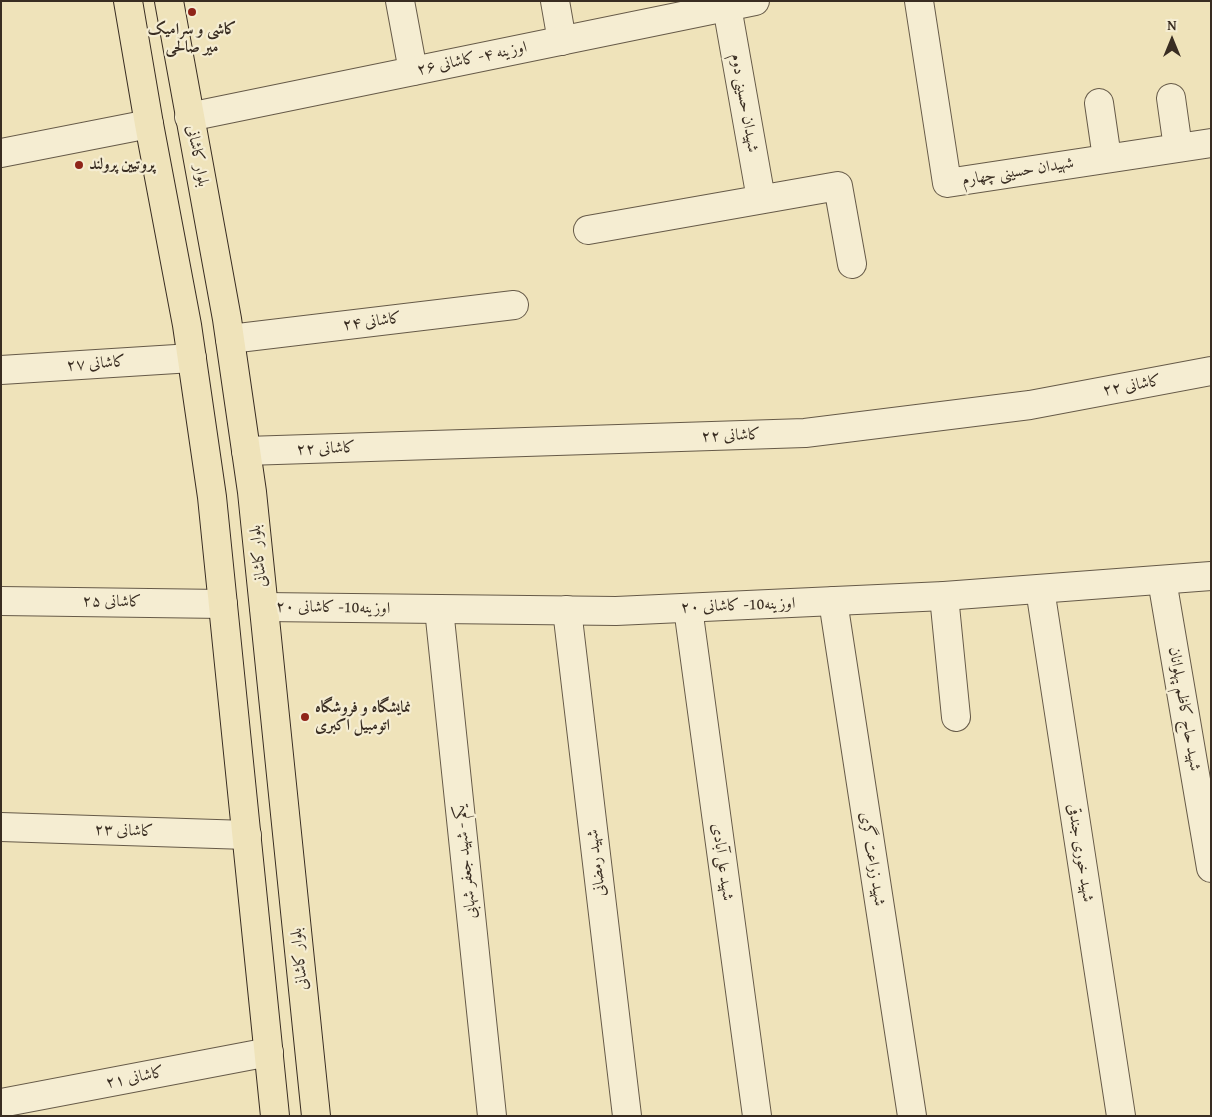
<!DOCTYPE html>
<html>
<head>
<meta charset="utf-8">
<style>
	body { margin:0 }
	#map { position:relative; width:1212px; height:1117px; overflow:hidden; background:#efe3ba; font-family:"Gentium Book Plus",serif }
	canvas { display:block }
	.frame { position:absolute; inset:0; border:2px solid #392d22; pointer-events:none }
	.north { position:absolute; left:1147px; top:15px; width:50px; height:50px; -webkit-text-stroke:4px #f5edd2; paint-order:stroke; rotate:0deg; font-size:14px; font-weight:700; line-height:20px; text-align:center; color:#392d22 }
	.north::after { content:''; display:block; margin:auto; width:18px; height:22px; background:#392d22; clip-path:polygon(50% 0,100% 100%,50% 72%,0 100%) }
</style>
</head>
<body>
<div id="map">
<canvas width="1212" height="1117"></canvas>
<div class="frame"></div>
<div class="north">N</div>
</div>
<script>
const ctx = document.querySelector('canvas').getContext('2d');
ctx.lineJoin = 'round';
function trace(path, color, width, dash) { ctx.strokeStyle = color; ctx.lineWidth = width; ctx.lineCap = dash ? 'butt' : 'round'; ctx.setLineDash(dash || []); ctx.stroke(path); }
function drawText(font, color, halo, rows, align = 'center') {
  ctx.font = font + ' "Gentium Book Plus",Amiri,serif'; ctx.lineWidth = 4.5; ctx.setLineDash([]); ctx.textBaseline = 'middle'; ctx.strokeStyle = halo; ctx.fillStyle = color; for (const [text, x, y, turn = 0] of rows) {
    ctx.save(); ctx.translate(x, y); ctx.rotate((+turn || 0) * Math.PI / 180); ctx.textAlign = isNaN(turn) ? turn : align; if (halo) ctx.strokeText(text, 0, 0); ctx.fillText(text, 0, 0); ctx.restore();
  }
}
const minor = new Path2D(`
	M400,1L413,71
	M555,1L562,41
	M726,1L761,199
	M919,1L947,183L1211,143
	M1171,98L1178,148
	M1099,103L1107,158
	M588,230L838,186L852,264
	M230,339L514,305
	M1,370L192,358
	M246,451L805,433L1030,405L1211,371
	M1162,580L1211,868
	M1040,589L1121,1116
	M944,596L956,717
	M1,601L223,604
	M833,601L912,1116
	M688,608L757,1116
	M439,609L492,1116
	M567,610L627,1116
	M1,827L247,835
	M1,1103L269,1052`);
const tertiary = new Path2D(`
	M189,117L755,1
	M1,153L149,124
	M264,607L616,611L944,596L1211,576`);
const primary = new Path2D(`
	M128,1L149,124L187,325L212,497L275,1116
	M169,1L227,319L252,492L316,1116`);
trace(minor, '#665a48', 30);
trace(tertiary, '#665a48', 30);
trace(primary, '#392d22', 30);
trace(minor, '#f5edd2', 28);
trace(tertiary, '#f5edd2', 28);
trace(primary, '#efe3ba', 28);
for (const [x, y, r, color] of [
	[192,12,5,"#8f2418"],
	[79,165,5,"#8f2418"],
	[305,717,5,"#8f2418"]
]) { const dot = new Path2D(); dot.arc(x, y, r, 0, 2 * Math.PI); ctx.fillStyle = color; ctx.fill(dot); trace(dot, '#f5edd2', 2); }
drawText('bold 16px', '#392d22', '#f5edd2', [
	["کاشی و سرامیک",192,30,"center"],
	["میر صالحی",192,48,"center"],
	["پروتیین پرولند",89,165],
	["نمایشگاه و فروشگاه",315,708],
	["اتومبیل اکبری",315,726]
], 'left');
drawText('16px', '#392d22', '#f5edd2', [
	["اوزینه ۴- کاشانی ۲۶",472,59,-12],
	["شهیدان حسینی دوم",744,103,80],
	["بلوار کاشانی",197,156,79],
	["شهیدان حسینی چهارم",1018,172,-9],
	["۲۴ کاشانی",372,322,-7],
	["کاشانی ۲۷",96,364,-4],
	["کاشانی ۲۲",1132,386,-10],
	["کاشانی ۲۲",731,436,-2],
	["کاشانی ۲۲",326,449,-2],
	["بلوار کاشانی",259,556,-96],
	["کاشانی ۲۵",112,602,1],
	["اوزینه10- کاشانی ۲۰",738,606,-2],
	["اوزینه10- کاشانی ۲۰",333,608,1],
	["شهید حاج کاظم پهلوانان",1184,709,80],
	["کاشانی ۲۳",124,831,2],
	["شهید خوری جندقی",1080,853,81],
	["شهید زراعت گری",872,859,81],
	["یکم - شهید جعفر شهابی",466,862,-96],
	["شهید علی آبادی",722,862,82],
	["شهید رمضانی",597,863,-97],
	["بلوار کاشانی",300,959,-96],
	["کاشانی ۲۱",135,1078,-11]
]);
</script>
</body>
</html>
